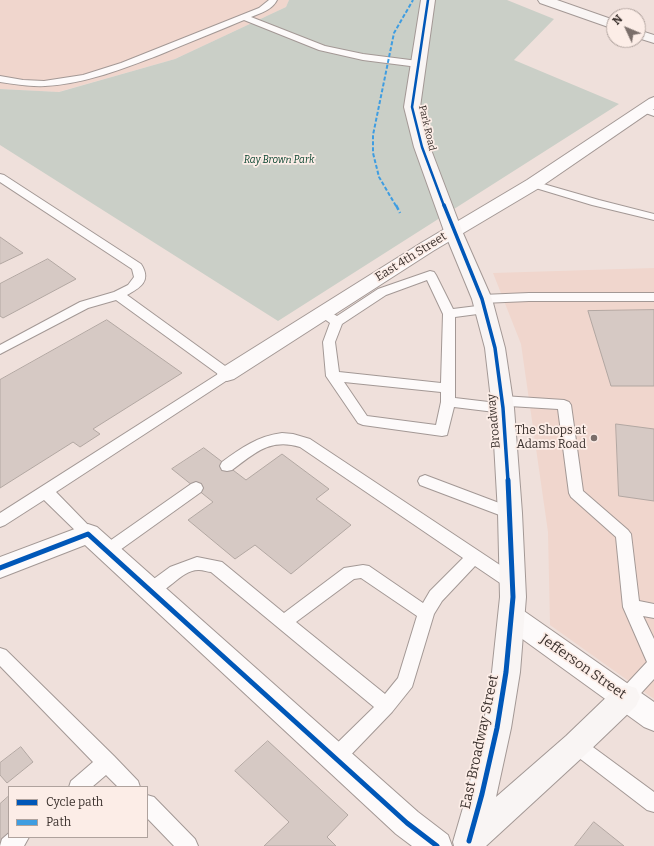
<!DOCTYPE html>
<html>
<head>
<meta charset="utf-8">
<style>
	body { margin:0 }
	#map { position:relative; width:654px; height:846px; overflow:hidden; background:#efe0db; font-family:Bitter,serif }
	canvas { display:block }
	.legend { position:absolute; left:8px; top:786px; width:140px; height:52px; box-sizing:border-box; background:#fcede7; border:1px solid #afa29d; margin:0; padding:5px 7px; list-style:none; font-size:12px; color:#3b312d }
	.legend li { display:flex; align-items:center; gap:8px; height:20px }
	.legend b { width:20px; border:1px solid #afa29d }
	.north { position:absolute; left:606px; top:8px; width:40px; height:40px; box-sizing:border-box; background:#fcede7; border:1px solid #afa29d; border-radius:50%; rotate:314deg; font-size:11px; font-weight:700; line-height:16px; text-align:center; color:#3b312d }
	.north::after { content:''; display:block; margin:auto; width:14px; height:18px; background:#7a6e6a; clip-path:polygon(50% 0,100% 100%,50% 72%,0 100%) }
</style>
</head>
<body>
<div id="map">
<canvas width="654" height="846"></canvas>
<ul class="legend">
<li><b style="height:5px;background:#0057b8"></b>Cycle path</li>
<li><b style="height:5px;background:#3f9de1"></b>Path</li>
</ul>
<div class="north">N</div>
</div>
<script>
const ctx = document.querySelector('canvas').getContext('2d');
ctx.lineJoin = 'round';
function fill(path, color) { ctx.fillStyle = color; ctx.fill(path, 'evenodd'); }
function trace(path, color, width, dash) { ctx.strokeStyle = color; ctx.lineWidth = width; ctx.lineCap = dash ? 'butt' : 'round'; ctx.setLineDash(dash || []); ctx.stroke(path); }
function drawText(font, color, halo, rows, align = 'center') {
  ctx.font = font + ' Bitter,serif'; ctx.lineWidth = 3.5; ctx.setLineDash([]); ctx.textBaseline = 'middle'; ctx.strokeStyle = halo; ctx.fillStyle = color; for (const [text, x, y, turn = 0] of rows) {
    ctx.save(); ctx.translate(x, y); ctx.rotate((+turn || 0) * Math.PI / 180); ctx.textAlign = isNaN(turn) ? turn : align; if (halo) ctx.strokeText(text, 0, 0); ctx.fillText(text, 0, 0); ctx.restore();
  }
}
fill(new Path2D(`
	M0,0H289L286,7L175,59L58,92L0,89Z
	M654,268V699L550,625L548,532L521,344L493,273Z`), '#f0d6cd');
fill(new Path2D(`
	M289,0H507L554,19L514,60L619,104L278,321L0,145V89L59,92L175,59L286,7Z`), '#cacfc7');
const building = new Path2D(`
	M0,237L23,253L0,264Z
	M48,259L76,279L3,318L0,316V284Z
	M654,310V386H611L588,311Z
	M107,320L182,373L93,429L100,434L80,447L73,442L0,488V380Z
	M616,424L654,429V501L619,496Z
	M204,448L246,480L282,454L329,489L316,499L351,525L291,574L255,545L235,559L188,520L213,502L172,469Z
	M268,741L348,815L327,837L336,846H264L289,822L235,771Z
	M21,747L33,762L7,783L0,775V763Z
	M9,796V837L0,845V804Z
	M594,822L624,846H575Z`);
fill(building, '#d6c9c4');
trace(building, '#b2a7a2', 1);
const lane = new Path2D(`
	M269,0H277C272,10 261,13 251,17L325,46L363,54L418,61L423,64L418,67L363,60L319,50L244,20C216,32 187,43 159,55C122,69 85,84 45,86C30,87 15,84 0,82V76L23,80L44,81L83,75L121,63L259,8Z
	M643,106L654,110V116L640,111L638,109Z
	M0,174L4,175L141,264C152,281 140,288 127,295L232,371L234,374L232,377L56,492L93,530L96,534L93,538L88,540L83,538L44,500L5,525L0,527V513L218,374L116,300L88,308L0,354V345L80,302L114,292L128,285L134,277L132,269L0,182Z
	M533,181L599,200L654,214V220L592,205L529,186L528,184Z
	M430,271L434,272L436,275L453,309L485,305L489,306L491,309L489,312L485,313L455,317V398L497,403L496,401L498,398L503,396L564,400L569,402L571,405L583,491L628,530L631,534L639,601L654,604V618L643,616L654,639V679L632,703L626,705L620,703L617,697L620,691L647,662L623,607L616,537L571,497L569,493L558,409L509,406L510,408L508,411L503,413L454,407L447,435L442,436L363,425L358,423L326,376L323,342L330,323L316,313L318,310H326L337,316L378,289ZM427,280L443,314L441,383L339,372L335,342L342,324L386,295ZM344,382L441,392V402L436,425L367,416Z
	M529,293H654V301H529L482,303L478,302L476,299L478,296L482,295Z
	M282,433L293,434L310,439L518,577L520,582L518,587L512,589L506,587L475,566L442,601L434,614L412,687L392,712L343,763L336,766L329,763L327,757L329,751L374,707L211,572C208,572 203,570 199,570C179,569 162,602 144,596L142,591L144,586L170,567L197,557L222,562L284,613L344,568L363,565L369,566L423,603L430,591L463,558L300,447C270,438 255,453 232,470L227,471L222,470L220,466L222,462C241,448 258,436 282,433ZM361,578L417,616L398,678L385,694L296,622L354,579Z
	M425,475L515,509L518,513L515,517L510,519L420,485L418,481L420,477Z
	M196,482L201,484L203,488L201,492L113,555L107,557L101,555L99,551L101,547L191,484Z
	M0,648L6,650L114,756L138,781L140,787H118L106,775L92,787H69L71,781L93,762L0,666Z
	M576,737L582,739L654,792V812L647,810L570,751L567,745L570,739Z
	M147,795L154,797L195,839L198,846H174L147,818Z
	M9,833V837H29L24,846H0L2,839Z`);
const street = new Path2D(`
	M654,97V109L539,188L433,251L234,379L227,381L220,379L217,374L220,369L421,243L527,180L649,99Z
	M88,524L97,527L418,812L448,835L452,846H412L396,834L85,545L0,578V557Z
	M512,606L521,609L654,702V731L644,727L503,625L499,617L503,609Z`);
const secondary = new Path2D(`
	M421,0H435L420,107L430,147L462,231L492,299L505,348L514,408L522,513L526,597L520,672L511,728L496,797L566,736L616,688L626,685L636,688L640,697L636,706L586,754L486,846H454L453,842L467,794L483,728L492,672L500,597L498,513L492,408L485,348L472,299L444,231L414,147L404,107Z
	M538,0H557L614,20V29L540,3Z
	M638,30L654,35V43L638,38Z`);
trace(lane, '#a39895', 2);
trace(street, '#a39895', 2);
trace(secondary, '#a39895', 2);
fill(lane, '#fdfafa');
fill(street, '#fdfafa');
fill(secondary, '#f9f5f4');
trace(new Path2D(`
	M396,206L379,177L373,153V135L394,33L413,0`), '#3f9de1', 2, [4, 2]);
trace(new Path2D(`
	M396,205L400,213`), '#3f9de1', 2.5, [5.5, 2.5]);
trace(new Path2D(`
	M428,0L412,107L422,147L444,206`), '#0057b8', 2.5);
trace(new Path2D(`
	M444,205L482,299L495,348L503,408L508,481`), '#0057b8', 3.5);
trace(new Path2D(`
	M0,568L88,534L407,823L437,846
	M469,841L482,794L497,728L506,672L513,597L508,480`), '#0057b8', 5);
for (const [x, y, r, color] of [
	[594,438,4,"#7a6e6a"]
]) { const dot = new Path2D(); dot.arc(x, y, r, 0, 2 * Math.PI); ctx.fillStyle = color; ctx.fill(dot); trace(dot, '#fcede7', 1.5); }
drawText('10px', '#3b312d', '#fcede7', [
	["Park Road",427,128,77]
]);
drawText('italic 10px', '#003f29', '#fcede7', [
	["Ray Brown Park",279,160]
]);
drawText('12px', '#3b312d', '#fcede7', [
	["East 4th Street",411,257,-32],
	["Broadway",494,421,-95]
]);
drawText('12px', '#3b312d', '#fcede7', [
	["The Shops at",586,431],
	["Adams Road",586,445]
], 'right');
drawText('14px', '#3b312d', '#fcede7', [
	["Jefferson Street",583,667,35],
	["East Broadway Street",480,742,-78]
]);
</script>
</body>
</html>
